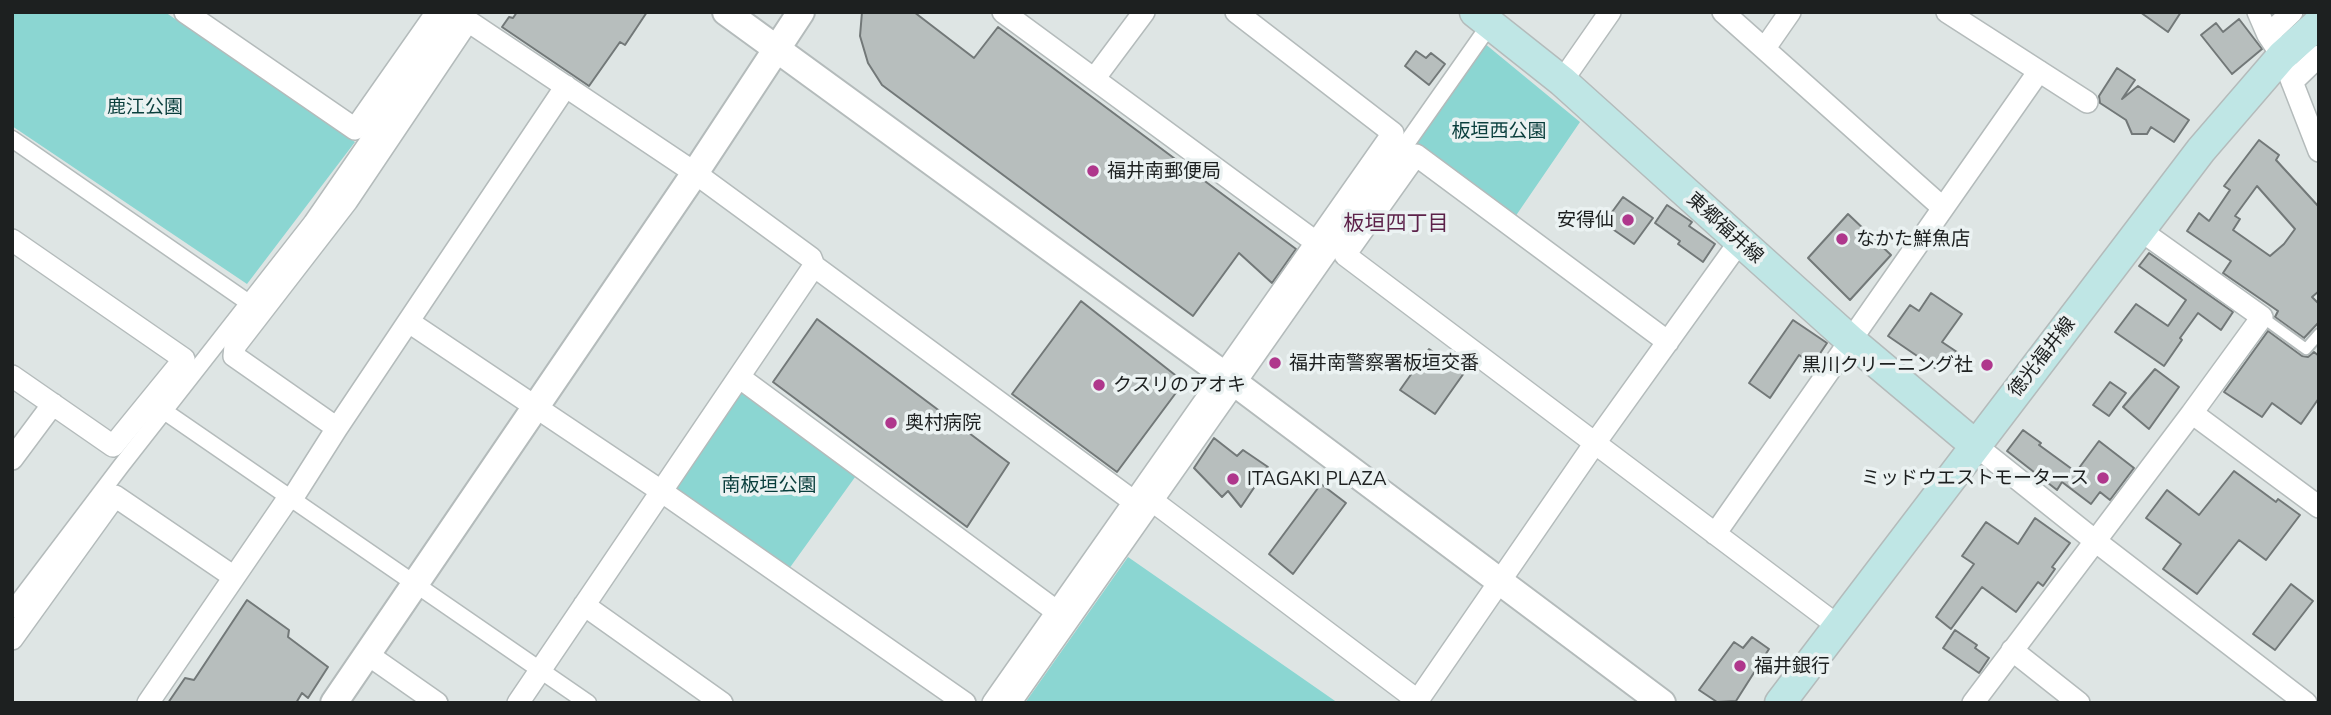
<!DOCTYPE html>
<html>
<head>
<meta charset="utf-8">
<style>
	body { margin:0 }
	#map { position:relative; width:2331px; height:715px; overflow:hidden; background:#dee5e4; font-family:Mulish,sans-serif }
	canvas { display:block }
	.frame { position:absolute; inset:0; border:14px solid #1d2020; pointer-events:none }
</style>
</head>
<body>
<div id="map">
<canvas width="2331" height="715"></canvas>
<div class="frame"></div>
</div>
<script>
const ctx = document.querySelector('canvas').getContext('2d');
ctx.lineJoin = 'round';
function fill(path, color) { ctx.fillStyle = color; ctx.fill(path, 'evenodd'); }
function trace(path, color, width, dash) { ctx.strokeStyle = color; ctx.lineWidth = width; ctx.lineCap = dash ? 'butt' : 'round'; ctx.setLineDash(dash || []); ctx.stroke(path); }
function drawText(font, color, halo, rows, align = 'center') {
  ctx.font = font + ' Mulish,"Noto Sans JP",sans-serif'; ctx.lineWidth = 7; ctx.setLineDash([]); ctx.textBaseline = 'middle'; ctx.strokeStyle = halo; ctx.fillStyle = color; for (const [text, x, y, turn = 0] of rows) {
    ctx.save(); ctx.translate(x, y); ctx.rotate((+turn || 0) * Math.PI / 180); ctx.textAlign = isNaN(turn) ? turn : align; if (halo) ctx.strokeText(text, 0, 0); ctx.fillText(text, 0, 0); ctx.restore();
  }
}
fill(new Path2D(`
	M12,12H165L355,142L247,284L12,126Z
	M1484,43L1580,122L1515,217L1415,142Z
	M743,390L858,473L786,573L673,494Z
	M1128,557L1338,703H1025Z`), '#8bd6d2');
const building = new Path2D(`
	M517,12H647L625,45L620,42L589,86L502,27L509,17L513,18Z
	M862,12H914L974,58L998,27L1296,249L1272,283L1239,253L1193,316L882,85L868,63L860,36Z
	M2140,12H2181L2168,32Z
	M2239,19L2262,49L2232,74L2201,35L2216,23L2223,32Z
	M1416,51L1426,58L1431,53L1445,64L1429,85L1405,66Z
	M2117,68L2135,80L2122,99L2138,86L2189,120L2174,142L2151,127L2147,134H2132L2126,120L2100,103L2099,96Z
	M2259,140L2279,155L2276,160L2319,207V291L2312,297L2319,304V322L2304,338L2275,317L2278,311L2223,273L2231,261L2187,231L2199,213L2209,221L2230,190L2224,186ZM2257,186L2295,229L2284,244L2270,256L2233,230L2240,219L2235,216Z
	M1623,197L1653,218L1634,244L1604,223Z
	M1667,205L1692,222L1689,226L1715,244L1703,262L1678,244L1680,241L1655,223Z
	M1848,214L1891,255L1850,300L1808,258Z
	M2149,253L2233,312L2221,330L2198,313L2180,338L2182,340L2164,366L2115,332L2136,304L2168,326L2186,300L2139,266Z
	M1931,293L1962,314L1942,342L1957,352L1942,373L1888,336L1910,305L1919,311Z
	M1081,301L1184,382L1117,472L1012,394Z
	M817,319L1009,463L967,527L773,382Z
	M1793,320L1827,343L1813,364L1799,355L1770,398L1749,383Z
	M2268,331L2302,356L2308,357L2314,352L2319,356V398L2301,424L2272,403L2262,417L2224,392Z
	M1429,349L1464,373L1435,414L1400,390Z
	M2155,369L2179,387L2149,429L2123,407Z
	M2110,382L2126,393L2109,416L2093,405Z
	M2023,430L2041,443L2039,445L2076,472L2099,441L2134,468L2110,500L2100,492L2091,504L2062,482L2057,490L2007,451Z
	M1214,438L1237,456L1243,450L1268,467L1241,507L1228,491L1222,497L1194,468Z
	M2234,471L2276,502L2278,499L2300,515L2266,560L2239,540L2197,594L2163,569L2181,544L2146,518L2167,490L2199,515Z
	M1321,484L1346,503L1293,574L1269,554Z
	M2035,518L2070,543L2052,567L2055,569L2043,586L2038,582L2016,612L1982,587L1951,629L1936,617L1974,564L1962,556L1986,522L2018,544Z
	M2291,584L2313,601L2275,650L2253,634Z
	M247,600L289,630L288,637L328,667L308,698L302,693L296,703H168L185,678L194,680Z
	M1955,630L1977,645L1975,648L1989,658L1979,673L1943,648Z
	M1752,637L1769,649L1736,701L1717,702L1699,690L1734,642L1743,648Z`);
fill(building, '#b7bebd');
trace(building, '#727878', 2);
const service = new Path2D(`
	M2262,317L2306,349L2319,334`);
const pedestrian = new Path2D(`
	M12,139L249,303
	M164,411L588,703
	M12,610L121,466L312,222L457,12
	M1013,703L1484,33`);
const minor = new Path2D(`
	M185,12L355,129L437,12
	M1003,12L1317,243
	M1723,12L1943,208
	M1947,12L2087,102
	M2258,12L2268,35L2282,56L2319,151
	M2268,35L2292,12
	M1765,48L1790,12
	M1094,79L1144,12
	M1562,81L1610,12
	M2292,82L2319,56
	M566,86L337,428L234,356L235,346L347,201L468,21L695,173L811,258L814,266
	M2140,230L2262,317L2192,413
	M12,240L184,359L113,446L12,376
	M409,322L661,491L965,703
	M1668,342L1416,155L1345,255L1838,626
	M739,377L1056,611
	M1975,445L2094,540L2306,703
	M12,459L53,404
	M292,499L337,428
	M1154,502L1417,700
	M1715,534L2039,71
	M584,605L722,703
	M12,639L115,496L234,577
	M2012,650L2079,703
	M367,654L437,703
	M148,703L289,497
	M518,703L814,266L1133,501
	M993,703L1393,133L1236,12
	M1416,703L1595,443L1740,241
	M1973,703L2192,413L2319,507`);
const tertiary = new Path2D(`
	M726,12L1223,374L1662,703
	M334,703L695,173L801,12`);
const secondary = new Path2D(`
	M1475,12L1562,81L1850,340L1975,445
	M1780,703L2201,150L2282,56L2319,23`);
trace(service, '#b4bbbb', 14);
trace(pedestrian, '#b4bbbb', 19);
trace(minor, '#b4bbbb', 24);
trace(tertiary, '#b4bbbb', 30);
trace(secondary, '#b4bbbb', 33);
trace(service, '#fff', 10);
trace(pedestrian, '#fff', 16);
trace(minor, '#fff', 21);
trace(tertiary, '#fff', 26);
trace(secondary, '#bfe6e5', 30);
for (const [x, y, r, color] of [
	[1093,171,7,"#af378c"],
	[1628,220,7,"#af378c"],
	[1842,239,7,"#af378c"],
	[1275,363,7,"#af378c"],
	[1987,365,7,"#af378c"],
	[1099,385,7,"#af378c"],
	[891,423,7,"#af378c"],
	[2103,478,7,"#af378c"],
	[1233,479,7,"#af378c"],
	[1740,666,7,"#af378c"]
]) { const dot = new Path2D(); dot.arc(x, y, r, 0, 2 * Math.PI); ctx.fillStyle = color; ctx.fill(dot); trace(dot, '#ebf2f2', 2.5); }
drawText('19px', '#093e3c', '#ebf2f2', [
	["鹿江公園",145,107],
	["板垣西公園",1499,131],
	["南板垣公園",769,485]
]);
drawText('19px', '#1d2020', '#ebf2f2', [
	["福井南郵便局",1107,171],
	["安得仙",1614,220,"right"],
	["なかた鮮魚店",1856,239],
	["福井南警察署板垣交番",1289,363],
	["黒川クリーニング社",1973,365,"right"],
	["クスリのアオキ",1113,385],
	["奥村病院",905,423],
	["ミッドウエストモータース",2089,478,"right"],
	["ITAGAKI PLAZA",1247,479],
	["福井銀行",1754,666]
], 'left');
drawText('19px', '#1d2020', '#ebf2f2', [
	["東郷福井線",1725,228,42],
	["徳光福井線",2042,357,-52]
]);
drawText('21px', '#5d224a', '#ebf2f2', [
	["板垣四丁目",1396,224]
]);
</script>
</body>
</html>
